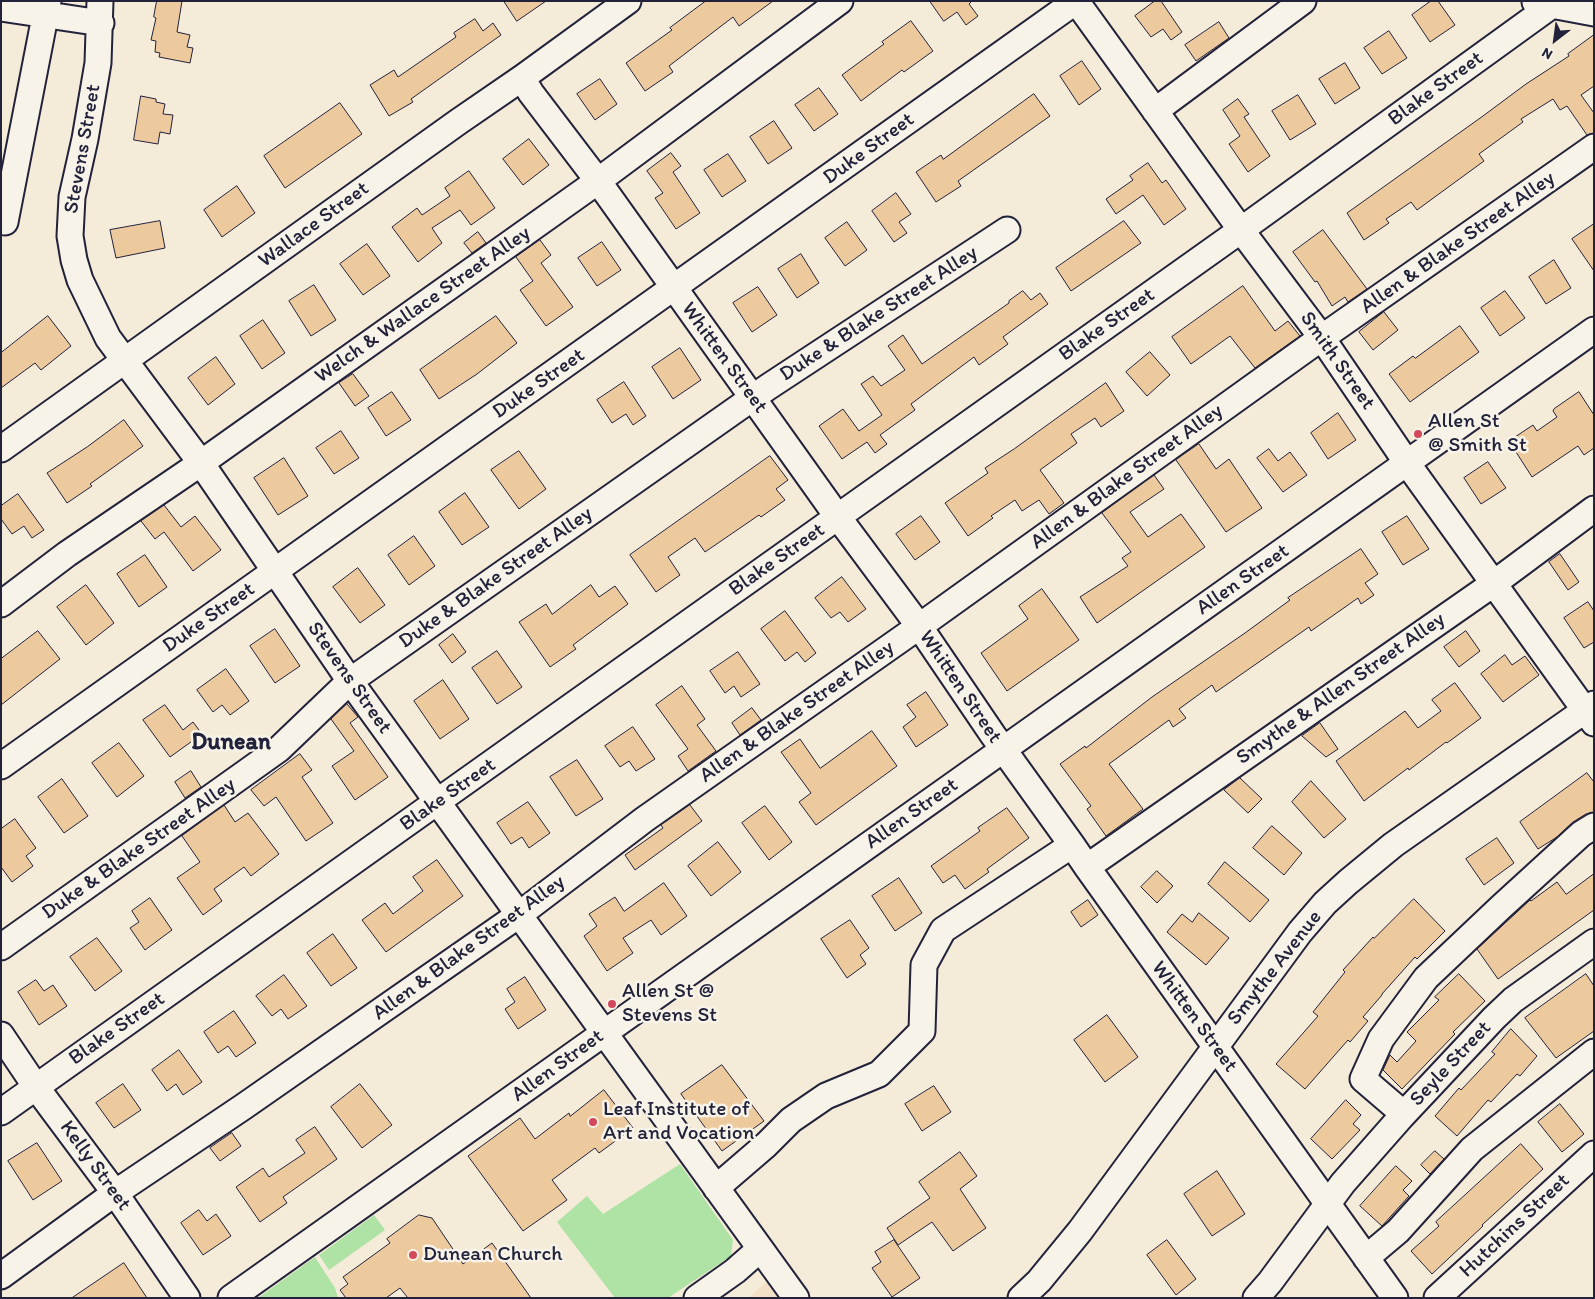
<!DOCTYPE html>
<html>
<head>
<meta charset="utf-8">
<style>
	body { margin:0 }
	#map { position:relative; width:1595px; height:1299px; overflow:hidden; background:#f5ebd9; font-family:Itim,sans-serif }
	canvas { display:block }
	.frame { position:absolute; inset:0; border:2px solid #22223b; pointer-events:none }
	.north { position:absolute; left:1530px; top:15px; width:50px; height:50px; -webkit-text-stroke:4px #f7f3e8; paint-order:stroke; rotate:210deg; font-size:14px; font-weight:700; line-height:20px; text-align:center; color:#22223b }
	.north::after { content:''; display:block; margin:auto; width:18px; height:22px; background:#22223b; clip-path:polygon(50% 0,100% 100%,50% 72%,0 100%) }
</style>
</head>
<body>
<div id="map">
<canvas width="1595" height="1299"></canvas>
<div class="frame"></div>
<div class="north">N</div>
</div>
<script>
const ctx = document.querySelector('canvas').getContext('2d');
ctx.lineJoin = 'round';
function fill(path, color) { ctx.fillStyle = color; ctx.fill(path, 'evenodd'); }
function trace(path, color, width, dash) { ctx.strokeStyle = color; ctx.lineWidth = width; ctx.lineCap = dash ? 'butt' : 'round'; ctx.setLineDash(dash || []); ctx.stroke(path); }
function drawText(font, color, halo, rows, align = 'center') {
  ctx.font = font + ' Itim,sans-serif'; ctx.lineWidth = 5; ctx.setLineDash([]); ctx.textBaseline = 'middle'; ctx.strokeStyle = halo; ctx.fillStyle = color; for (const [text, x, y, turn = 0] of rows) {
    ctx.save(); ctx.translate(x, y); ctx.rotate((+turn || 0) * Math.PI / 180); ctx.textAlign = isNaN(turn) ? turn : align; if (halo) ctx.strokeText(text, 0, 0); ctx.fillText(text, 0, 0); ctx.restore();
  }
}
fill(new Path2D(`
	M772,1277L786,1298H748Z`), '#f3e1c7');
fill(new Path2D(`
	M680,1164L733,1240L731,1256L668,1298H615L557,1222L587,1196L603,1214Z
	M374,1215L385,1230L329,1270L319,1255Z
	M315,1257L335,1288L338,1298H258Z`), '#aee3a5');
const building = new Path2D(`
	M157,1H182L177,32L190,35L187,47L193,48L190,63L159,57L160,53L155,52L156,41L151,40L156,18L154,17Z
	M504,1H546L517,21Z
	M706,1H773L739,26L733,17L669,66L673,72L645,91L626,63L672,30L670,28Z
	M930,1H972L969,4L978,16L966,25L957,12L944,21Z
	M1155,1H1161L1182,32L1171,40L1163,29L1151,37L1135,16Z
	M1431,1H1438L1455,25L1430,42L1412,15Z
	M475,19L483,31L493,23L501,35L411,99L413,102L389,116L370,85L394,70L398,77L456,37L454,33Z
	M911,21L933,51L904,72L902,70L861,101L842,75L884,44L882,42Z
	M1219,22L1229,38L1196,61L1185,45Z
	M1389,31L1407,58L1382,74L1364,48Z
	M1594,35V86L1581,95L1594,113V133L1587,135L1567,106L1560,110L1553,99L1521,119L1523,122L1479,154L1484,161L1417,210L1411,202L1386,219L1389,223L1364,240L1347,213L1483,116L1526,84L1569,56L1568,54Z
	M1082,61L1101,89L1079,105L1060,76Z
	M1345,63L1360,88L1335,104L1319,79Z
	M600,79L617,104L595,120L577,94Z
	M819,88L838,114L814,131L795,105Z
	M1034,94L1050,116L958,181L961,186L936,202L916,172L941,155L943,159Z
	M1298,95L1316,124L1290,140L1272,111Z
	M141,96L156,99V102L165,104L163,114L173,115L170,134L160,132L158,144L134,140Z
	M1238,99L1249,114L1244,117L1270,156L1248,172L1229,144L1240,136L1223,110Z
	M340,103L362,134L285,188L264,156Z
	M774,121L792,148L768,164L750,137Z
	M529,139L549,165L523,185L503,159Z
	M671,153L681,166L673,172L700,213L676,229L655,198L663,193L647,171Z
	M728,154L746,181L722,197L704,170Z
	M1148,163L1162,183L1166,180L1186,209L1164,225L1143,195L1116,214L1106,199L1133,180L1130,176Z
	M469,171L495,208L471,225L460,210L432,228L442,243L418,262L392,227L417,208L422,215L450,196L445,188Z
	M237,186L255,213L222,237L204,210Z
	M896,193L911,214L899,222L907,233L894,242L872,211Z
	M160,221L165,248L116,258L110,230Z
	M1124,221L1141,243L1071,291L1056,268Z
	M847,222L867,250L845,266L825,238Z
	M1594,224V271L1572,239Z
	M1323,230L1367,289L1348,302L1345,297L1332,306L1317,281L1315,282L1293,252Z
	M478,232L486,243L472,253L464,243Z
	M540,240L551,255L541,263L573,307L546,326L520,290L533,281L516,257Z
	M602,242L621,270L597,286L578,258Z
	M367,244L390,276L363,295L340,264Z
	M801,254L819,283L797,298L778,269Z
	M1554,260L1571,288L1546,304L1529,277Z
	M314,285L336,320L311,336L289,301Z
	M1243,286L1275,331L1288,321L1300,336L1255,368L1230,336L1191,364L1172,337Z
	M758,287L777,315L752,332L733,303Z
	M1023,291L1031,300L1040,293L1048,304L1003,337L1008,344L979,365L974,357L911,404L915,410L880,435L887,444L875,453L867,442L842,459L819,426L843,409L859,431L882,415L861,384L873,376L881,386L905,370L888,346L903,335L922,364L1009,303V301Z
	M1505,291L1525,318L1500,336L1481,308Z
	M1384,312L1398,330L1373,350L1359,332Z
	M48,316L71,346L41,370L35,363L1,388V353Z
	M496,316L517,343L477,374L439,399L420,370Z
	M263,320L285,353L262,369L240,336Z
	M1460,326L1479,352L1410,402L1389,374L1413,356L1415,358Z
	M680,348L701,380L673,399L652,367Z
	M1150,352L1170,375L1147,396L1126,372Z
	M216,357L235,384L208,405L188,378Z
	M353,374L369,396L355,406L339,383Z
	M624,382L646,416L633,425L626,414L612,423L597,400Z
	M1106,383L1124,411L1101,427L1095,418L1071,434L1077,443L1040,470L1064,503L1049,514L1039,500L1022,511L1015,500L991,516L993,518L968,536L945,503L988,473L985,468L1014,449Z
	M392,392L411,420L386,436L368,408Z
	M1579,392L1594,415V448L1584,455L1578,446L1532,477L1509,441L1533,425L1537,431L1557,417L1553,411L1554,409Z
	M1338,413L1356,440L1328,459L1311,433Z
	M124,420L143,446L90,484L92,486L67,503L47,473L87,447Z
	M341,431L359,458L334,474L316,448Z
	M1199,444L1216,469L1229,459L1262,508L1226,532L1176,460Z
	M1269,449L1278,461L1290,452L1307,475L1283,492L1257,458Z
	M519,451L546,489L519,509L491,470Z
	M770,456L788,480L776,489L785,500L761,517L759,515L705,552L695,538L668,557L680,575L656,592L630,555Z
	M284,458L308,496L278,515L254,478Z
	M1488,462L1506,488L1481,504L1464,478Z
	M1154,475L1164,489L1130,512L1148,537L1181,514L1205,547L1097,623L1080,597L1128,566L1122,558L1131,552L1102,513Z
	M465,493L489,527L462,545L439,512Z
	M18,494L44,530L32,538L24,526L12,534L1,519V506Z
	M164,505L181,527L195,516L221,550L193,571L164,532L155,539L141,521Z
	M921,516L940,542L915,560L896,534Z
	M1407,516L1429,549L1403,565L1382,532Z
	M414,536L435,566L409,585L388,555Z
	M1361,549L1378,574L1365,583L1374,595L1361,604L1358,598L1311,631L1309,627L1216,692L1212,685L1179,709L1186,718L1173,727L1169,720L1109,764L1143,809L1106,836L1087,809L1091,806L1060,764L1085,746L1086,748L1152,697L1245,633L1290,600L1288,598Z
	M1560,554L1579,582L1568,590L1549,562Z
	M145,555L167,587L139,607L117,574Z
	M358,568L385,605L360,623L333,587Z
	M842,577L866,609L848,622L840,612L831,618L815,598Z
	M86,585L114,623L86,645L57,607Z
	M591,585L599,597L615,586L628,604L573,645L576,649L550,667L519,622L546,604L552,614Z
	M1042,589L1079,640L1007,691L981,653L1028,619L1019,606Z
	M1588,602L1594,611V642L1584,648L1564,618Z
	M785,611L816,653L805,662L797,652L785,661L761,629Z
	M275,629L300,666L275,683L250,646Z
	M38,631L60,659L1,705V659Z
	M1466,631L1480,651L1459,667L1444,647Z
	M453,634L466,652L452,663L439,645Z
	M497,651L522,687L497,704L472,668Z
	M738,652L760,684L741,697L734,686L725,693L710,671Z
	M1505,655L1512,665L1525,656L1539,675L1503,702L1481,674Z
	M226,669L249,701L230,715L222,705L213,712L197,690Z
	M443,680L469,719L440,739L414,701Z
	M1455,683L1481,718L1447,743L1446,742L1409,770L1408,768L1364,801L1336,761L1405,711L1418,728L1441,711L1432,700Z
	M682,686L705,719L697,725L716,751L688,771L678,756L688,749L656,705Z
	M926,692L948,725L916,747L903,727L916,717L907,705Z
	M347,704L358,717L350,723L388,777L355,800L332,766L354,751L331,719Z
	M165,705L183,730L193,722L202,734L170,757L143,720Z
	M752,708L761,720L740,735L732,723Z
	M1320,723L1338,749L1326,757L1302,736Z
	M633,727L655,759L636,771L629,761L620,767L605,746Z
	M872,731L897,766L816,825L799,802L811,793L781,752L800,739L820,768Z
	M119,743L144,776L117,797L92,763Z
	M300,754L312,770L302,777L333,823L306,841L276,797L264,806L251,790Z
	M577,760L603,799L576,816L550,777Z
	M191,771L201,787L185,798L175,782Z
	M1587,773L1594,782V812L1586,814L1573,822L1557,837L1538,849L1520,822Z
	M1240,778L1262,799L1248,813L1224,790Z
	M62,779L88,816L64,833L38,797Z
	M1311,781L1346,819L1324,838L1292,802Z
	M528,802L550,833L529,848L522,837L511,844L497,823Z
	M224,805L235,822L248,813L279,854L251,876L244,867L214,889L222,901L203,915L177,878L200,862L182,836Z
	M690,805L702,821L635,870L625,855L663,828L661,825Z
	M765,806L792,842L769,860L742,823Z
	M1007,808L1029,838L987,869L989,872L965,889L955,875L943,883L931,866L980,831L978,828Z
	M15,819L36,848L26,856L33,866L12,882L1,867V829Z
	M1272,826L1302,853L1284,875L1253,848Z
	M1497,838L1514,863L1484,885L1466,859Z
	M718,842L741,872L711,896L688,866Z
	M437,860L463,896L386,952L362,920L385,903L393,914L423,891L413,877Z
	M1225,862L1269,900L1250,922L1208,884Z
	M1157,871L1173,886L1157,903L1141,887Z
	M1594,874V910L1498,979L1477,949L1530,900L1531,901L1557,882L1566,894Z
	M899,878L922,913L895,931L872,896Z
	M664,883L687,916L661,935L651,920L623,938L633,953L607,971L584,936L597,926L589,914L615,897L624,911Z
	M150,898L172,930L145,950L130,928L139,922L132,911Z
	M1414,899L1445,931L1417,959L1415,957L1382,994V995L1363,1017L1368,1021L1350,1042L1348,1040L1305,1089L1276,1064L1318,1016L1313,1012L1345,972L1343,970L1373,937L1374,938Z
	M1088,900L1098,915L1081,927L1071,912Z
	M1199,913L1229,938L1206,965L1167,932L1182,914L1192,922Z
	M850,920L869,948L860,955L866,964L847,978L821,939Z
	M333,934L357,968L331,986L307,953Z
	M97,938L122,971L95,991L70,957Z
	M1459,974L1485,1001L1453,1032L1455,1034L1402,1089L1383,1070L1390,1055L1397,1062L1416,1041L1407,1032L1439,1000L1435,997Z
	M1586,974L1594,986V1031L1556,1058L1525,1018Z
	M284,975L307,1006L288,1019L281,1009L272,1016L256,996Z
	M525,977L546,1010L518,1029L505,1009L515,1002L507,989Z
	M36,980L44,991L53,985L67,1006L39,1025L18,992Z
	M234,1011L256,1043L236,1057L228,1046L218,1053L204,1032Z
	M1107,1015L1138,1057L1105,1082L1074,1040Z
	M1511,1029L1537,1056L1520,1076L1517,1074L1491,1102L1488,1100L1457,1136L1435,1116L1459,1088L1461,1090L1495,1054L1492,1052Z
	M179,1050L202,1082L183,1095L176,1084L167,1091L152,1070Z
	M722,1065L764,1121L722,1151L681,1094Z
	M123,1084L141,1110L114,1128L96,1103Z
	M360,1084L392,1125L362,1148L331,1107Z
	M934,1086L951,1112L922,1131L905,1104Z
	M604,1090L633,1128L599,1153L595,1148L552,1180L567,1200L523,1231L468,1156L520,1118L535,1139L569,1113L570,1116Z
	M1346,1100L1361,1115L1353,1124L1360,1130L1332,1159L1311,1139Z
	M1560,1104L1584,1134L1562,1152L1538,1122Z
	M315,1127L337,1159L283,1197L287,1203L260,1222L236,1187L263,1168L269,1177L305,1153L296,1140Z
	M232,1133L241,1146L220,1161L210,1148Z
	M37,1143L62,1181L33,1200L8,1161Z
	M1521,1144L1543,1169L1482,1225L1483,1226L1432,1274L1411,1251L1439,1226L1436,1222Z
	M1435,1151L1444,1159L1430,1174L1421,1165Z
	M960,1152L977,1176L960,1189L986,1228L953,1251L932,1222L898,1245L887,1228L930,1198L919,1182Z
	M1396,1166L1412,1181L1403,1190L1409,1196L1382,1226L1360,1206Z
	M1217,1171L1245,1214L1212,1236L1184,1194Z
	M199,1210L207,1221L216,1214L231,1236L203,1255L181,1223Z
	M419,1215L432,1218L463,1264L492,1243L531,1298H408L400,1288L386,1298H346L340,1290L348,1284L343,1277L390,1243L387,1239Z
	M894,1240L920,1278L892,1297L872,1268L881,1262L875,1252Z
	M1167,1240L1196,1279L1176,1295L1147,1255Z
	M124,1263L147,1298H72Z`);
fill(building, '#edc99e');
trace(building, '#22223b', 1);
const minor = new Path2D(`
	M100,1L98,63L85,139L72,197L70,236L74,260L80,280L108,338L201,463L350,681L796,1298
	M1535,2L1594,13
	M1,8L101,23
	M522,78L531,93L598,181L832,509L919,626L993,735L1072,845L1087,867L1395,1298
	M1155,111L1303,1
	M1,221L5,222L48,1
	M1,449L458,122L522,78L628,1
	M1,604L67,554L201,463L598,181L840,1
	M1,766L1076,1L1241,230L1322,338L1407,463L1594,723
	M1087,867L1493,584L1594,509
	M1,947L279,749L350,681L768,387L1007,230
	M1,1035L36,1087L115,1193L187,1298
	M1,1112L1241,230L1552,5
	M1402,1116L1398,1109L1363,1079L1381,1039L1426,978L1501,907L1581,834L1594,826
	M716,1188L766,1145L791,1120L826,1096L879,1074L922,1031L924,965L943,930L1072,845
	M1366,1258L1398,1231L1472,1149L1594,1052
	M1,1276L115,1193L243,1107L520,914L645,819L931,618L1310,346L1594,147
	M231,1298L1594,330
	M697,1298L735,1271L760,1249
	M1021,1298L1039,1281L1080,1231L1300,932L1325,903L1348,882L1393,845L1594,704
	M1256,1298L1270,1282L1343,1183L1402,1116L1494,1018L1513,1000L1594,942
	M1437,1298L1594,1154`);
trace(minor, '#22223b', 29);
trace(minor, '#f7f3e8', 25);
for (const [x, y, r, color] of [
	[1418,434,5,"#d1495b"],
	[612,1004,5,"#d1495b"],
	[593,1122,5,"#d1495b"],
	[413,1255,5,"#d1495b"]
]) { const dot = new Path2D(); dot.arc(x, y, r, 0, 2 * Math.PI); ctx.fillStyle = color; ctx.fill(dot); trace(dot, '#f7f3e8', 2); }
drawText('21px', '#22223b', '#f7f3e8', [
	["Blake Street",1436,89,-36],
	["Stevens Street",83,149,-80],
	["Duke Street",869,149,-36],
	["Wallace Street",314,225,-36],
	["Allen & Blake Street Alley",1458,243,-35],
	["Welch & Wallace Street Alley",423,305,-35],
	["Duke & Blake Street Alley",879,314,-33],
	["Blake Street",1107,325,-35],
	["Whitten Street",724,358,54],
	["Smith Street",1337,361,55],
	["Duke Street",539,384,-35],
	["Allen & Blake Street Alley",1127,477,-36],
	["Blake Street",777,560,-35],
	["Duke & Blake Street Alley",496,578,-35],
	["Allen Street",1243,580,-35],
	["Duke Street",209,618,-35],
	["Stevens Street",349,678,55],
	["Whitten Street",960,687,56],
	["Smythe & Allen Street Alley",1341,689,-35],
	["Allen & Blake Street Alley",797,712,-35],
	["Blake Street",448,795,-35],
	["Allen Street",912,814,-35],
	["Duke & Blake Street Alley",139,849,-35],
	["Allen & Blake Street Alley",469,948,-36],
	["Smythe Avenue",1275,968,-52],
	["Whitten Street",1194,1017,54],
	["Blake Street",117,1029,-35],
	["Seyle Street",1451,1064,-47],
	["Allen Street",558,1066,-36],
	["Kelly Street",95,1166,54],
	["Hutchins Street",1515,1226,-43]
]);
drawText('21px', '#22223b', '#f7f3e8', [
	["Allen St",1428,422],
	["@ Smith St",1428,446],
	["Allen St @",622,992],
	["Stevens St",622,1016],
	["Leaf Institute of",603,1110],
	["Art and Vocation",603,1134],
	["Dunean Church",423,1255]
], 'left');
drawText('bold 24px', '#22223b', '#f7f3e8', [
	["Dunean",231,743]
]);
</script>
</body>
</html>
